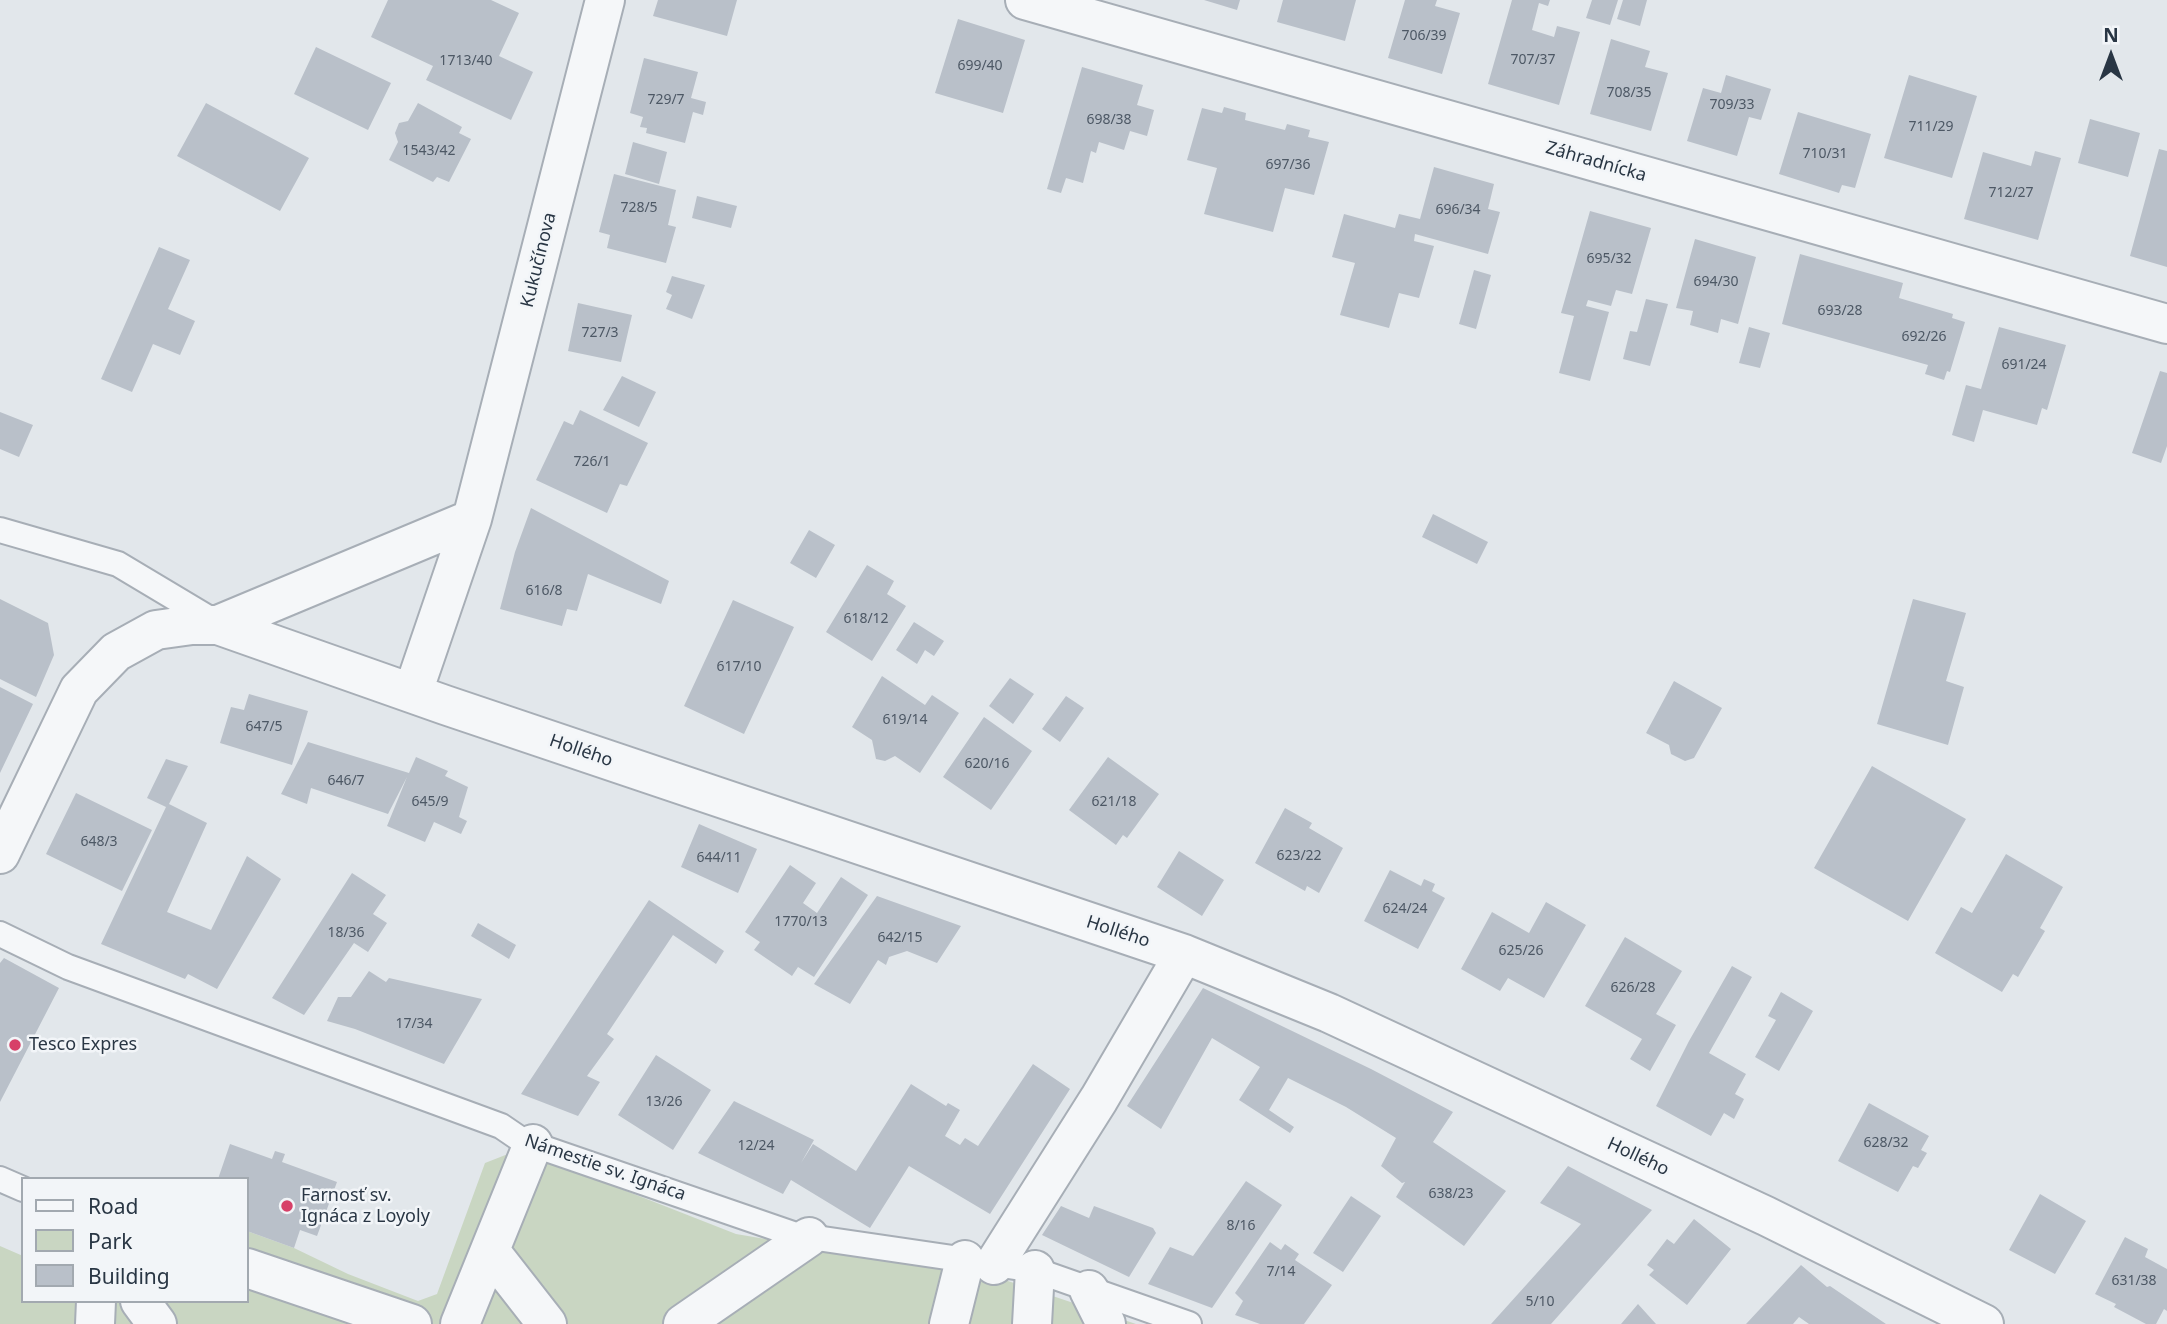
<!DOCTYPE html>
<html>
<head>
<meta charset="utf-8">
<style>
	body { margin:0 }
	#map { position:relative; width:2167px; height:1324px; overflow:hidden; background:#e2e7eb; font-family:"Noto Sans",sans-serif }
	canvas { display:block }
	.legend { position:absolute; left:21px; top:1177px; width:228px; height:126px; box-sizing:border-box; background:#f2f5f8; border:2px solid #a2a9b0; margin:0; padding:9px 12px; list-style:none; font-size:21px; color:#293644 }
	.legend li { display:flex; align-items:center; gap:14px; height:35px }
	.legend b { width:35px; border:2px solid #a2a9b0 }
	.north { position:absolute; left:2076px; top:21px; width:70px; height:70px; -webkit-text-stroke:5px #f2f5f8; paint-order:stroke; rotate:0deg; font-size:19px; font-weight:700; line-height:28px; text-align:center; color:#293644 }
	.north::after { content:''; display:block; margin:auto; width:24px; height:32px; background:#293644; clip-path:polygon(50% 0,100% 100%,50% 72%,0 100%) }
</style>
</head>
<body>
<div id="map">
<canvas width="2167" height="1324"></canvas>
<ul class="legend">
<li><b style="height:9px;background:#f5f7f9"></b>Road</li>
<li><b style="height:19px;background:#c9d6c2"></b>Park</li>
<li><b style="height:19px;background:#b9c0c9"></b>Building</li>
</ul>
<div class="north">N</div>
</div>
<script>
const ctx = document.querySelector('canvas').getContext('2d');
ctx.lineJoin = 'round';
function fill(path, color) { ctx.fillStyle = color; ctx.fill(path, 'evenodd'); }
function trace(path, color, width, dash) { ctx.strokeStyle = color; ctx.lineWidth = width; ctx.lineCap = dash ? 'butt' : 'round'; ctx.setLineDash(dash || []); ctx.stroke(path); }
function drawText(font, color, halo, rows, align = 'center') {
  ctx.font = font + ' "Noto Sans",sans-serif'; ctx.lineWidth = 5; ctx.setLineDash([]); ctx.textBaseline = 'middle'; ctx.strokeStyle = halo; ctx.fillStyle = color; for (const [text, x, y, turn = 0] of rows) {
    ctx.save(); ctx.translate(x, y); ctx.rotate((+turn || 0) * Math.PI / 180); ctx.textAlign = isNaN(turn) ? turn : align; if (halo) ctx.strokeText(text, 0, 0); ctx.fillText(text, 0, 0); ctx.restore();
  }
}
fill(new Path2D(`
	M508,1154L565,1167L736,1234L1002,1279L1136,1324H0V1246L23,1256V1301H247V1231L294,1248L348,1274L418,1301L437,1294L485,1163Z`), '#c9d6c2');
fill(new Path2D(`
	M388,0H491L519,13L499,56L533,72L511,120L426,80L433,66L371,37Z
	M658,0H737L727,36L653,16Z
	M1204,0H1240L1237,10Z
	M1283,0H1356L1345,41L1277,22Z
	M1405,0H1437L1435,6L1460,13L1442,74L1388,58Z
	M1512,0H1550L1548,6L1539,3L1532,30L1554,37L1557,26L1580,32L1559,105L1488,84Z
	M1592,0H1618L1610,25L1586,18Z
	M1623,0H1647L1640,26L1617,19Z
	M958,19L1025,40L1003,113L935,93Z
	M1611,39L1650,51L1645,67L1668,73L1651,131L1590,114Z
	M316,47L391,83L368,130L294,94Z
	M644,58L698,72L691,98L706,102L703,115L693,112L685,143L646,133L647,128L640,127L643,117L630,113Z
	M1082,67L1143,85L1137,105L1154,110L1147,136L1130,131L1124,150L1099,142L1096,153L1091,151L1083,183L1066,178L1061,193L1047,189Z
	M1726,75L1771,89L1761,120L1749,117L1737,156L1687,141L1703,88L1721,93Z
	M1909,75L1977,96L1952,178L1884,158Z
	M206,103L309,158L280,211L177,156Z
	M418,103L462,127L459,133L471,139L449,182L437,177L433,182L389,160L398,142L395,133L399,123L408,121Z
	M1224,107L1246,113L1245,120L1285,130L1287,124L1310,130L1308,137L1329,142L1314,195L1285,188L1273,232L1204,214L1217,168L1187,160L1202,108L1222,113Z
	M1798,112L1871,134L1855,188L1842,185L1839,193L1779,174Z
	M2090,119L2140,133L2128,177L2078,163Z
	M633,142L667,152L659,184L625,174Z
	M2159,149L2167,151V267L2130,256Z
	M2035,151L2061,158L2038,240L1964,219L1983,152L2031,166Z
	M1434,167L1494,184L1488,209L1500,212L1488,254L1415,234L1414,241L1434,246L1419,298L1399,293L1389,328L1340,315L1355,263L1332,257L1344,214L1395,228L1399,214L1420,219Z
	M614,174L676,190L668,225L676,227L666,263L607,248L610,235L599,232Z
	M697,196L737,206L731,228L692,218Z
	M1590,211L1651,228L1632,294L1616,290L1611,306L1588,300L1586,306L1609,312L1590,381L1559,373L1574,316L1561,313Z
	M1695,239L1756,257L1738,324L1721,319L1718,333L1690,325L1693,311L1676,308Z
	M159,247L190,260L168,309L195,321L180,355L153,344L132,392L101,379Z
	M1800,254L1903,283L1899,298L1953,314L1952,318L1965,322L1950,372L1947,371L1944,380L1925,374L1928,365L1782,324Z
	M1474,270L1491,275L1476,329L1459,324Z
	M672,276L705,285L692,319L666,309L672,295L666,292Z
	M1646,299L1668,304L1650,366L1623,359L1630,331L1637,332Z
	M578,303L632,315L621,362L568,351Z
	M1749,327L1770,333L1760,368L1739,363Z
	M1999,327L2066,345L2047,410L2042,408L2037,425L1983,410L1974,442L1952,435L1966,385L1981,389Z
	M2160,371L2167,373V446L2161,463L2132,453Z
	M622,376L656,392L639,427L603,410Z
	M580,410L648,443L627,486L620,484L607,513L536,480L564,421L573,425Z
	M0,412L33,425L19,457L0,449Z
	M531,508L669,581L661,604L588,574L577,611L567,609L562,626L500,609L515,552Z
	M1433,514L1488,542L1477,564L1422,537Z
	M809,530L835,545L816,578L790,563Z
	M867,565L894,581L887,594L906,606L872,661L826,632Z
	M0,599L48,623L54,655L36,697L0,679Z
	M1913,599L1966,613L1946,681L1964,687L1948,745L1877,724Z
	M733,600L794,627L744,734L684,706Z
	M914,622L944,641L934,656L925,650L917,664L896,650Z
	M882,676L925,705L932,695L959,713L920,773L895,756L885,761L876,759L872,740L852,727Z
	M1010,678L1034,694L1013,724L989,706Z
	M1674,681L1722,708L1694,758L1685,761L1671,754L1669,745L1646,733Z
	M0,687L33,704L0,773Z
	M249,694L308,711L292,765L220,743L231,707L244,710Z
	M1066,696L1084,708L1060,742L1042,729Z
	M984,717L1032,751L991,810L943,777Z
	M308,742L409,773L416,757L448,771L445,776L468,787L459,817L467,821L461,834L434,822L425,842L387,826L407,777L388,814L311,788L307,804L281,794Z
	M1108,757L1159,794L1127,838L1123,835L1116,845L1069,810Z
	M166,759L188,766L169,804L207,823L167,912L211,930L247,856L281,879L217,989L188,974L185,979L101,944L166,807L147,798Z
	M1872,766L1966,819L1908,921L1814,868Z
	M76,793L152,830L122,891L46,854Z
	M1285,808L1312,823L1309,828L1343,848L1319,893L1307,886L1305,891L1255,863Z
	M699,824L757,849L738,893L681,867Z
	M1179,851L1224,880L1202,916L1157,887Z
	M2006,854L2063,887L2040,928L2045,931L2018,977L2013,974L2002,992L1935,953L1961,907L1972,913Z
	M790,865L816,883L803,903L817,913L841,877L868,895L814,977L798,967L792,976L754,950L760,942L745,932Z
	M1390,870L1421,886L1424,879L1435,884L1432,891L1445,898L1418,949L1364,921Z
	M352,873L386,895L373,914L387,923L368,952L354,943L304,1015L272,998Z
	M877,896L961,926L937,963L907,951L889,957L886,965L878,960L850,1004L814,984Z
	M649,900L724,951L716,964L673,935L607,1034L614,1039L587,1076L600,1082L578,1116L521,1094Z
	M1546,902L1586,925L1544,998L1508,978L1500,991L1461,969L1492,912L1529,933Z
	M478,923L516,945L509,959L471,936Z
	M1625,937L1682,971L1656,1014L1676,1025L1650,1071L1630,1059L1642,1039L1585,1006Z
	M4,958L59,988L0,1102V963Z
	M1732,966L1752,977L1709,1053L1746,1074L1735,1094L1744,1099L1734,1119L1724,1113L1711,1136L1656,1106L1689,1041Z
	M369,971L386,982L389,978L482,999L444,1064L355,1029L327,1021L338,997H351Z
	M1203,988L1371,1069L1453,1112L1433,1142L1506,1191L1464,1246L1396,1197L1405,1182L1402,1183L1381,1166L1396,1138L1346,1107L1288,1078L1269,1110L1294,1127L1290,1133L1239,1100L1260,1067L1212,1038L1161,1129L1127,1106Z
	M1781,992L1813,1011L1779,1071L1755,1057L1776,1020L1768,1016Z
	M656,1055L711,1090L673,1150L618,1115Z
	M1033,1064L1070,1089L990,1214L909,1166L870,1228L791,1180L783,1194L698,1153L734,1101L814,1140L801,1163L813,1144L856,1171L911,1084L946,1106L948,1103L960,1110L945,1136L960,1145L965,1138L978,1146Z
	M1869,1103L1929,1136L1921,1150L1927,1153L1918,1168L1913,1166L1898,1192L1838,1161Z
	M230,1144L272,1159L275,1151L285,1154L282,1162L337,1182L317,1236L300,1230L294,1248L247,1231V1179H218Z
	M1568,1166L1652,1210L1551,1324H1491L1581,1224L1540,1203Z
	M1246,1181L1282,1205L1212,1308L1148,1284L1170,1247L1193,1256Z
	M2040,1194L2086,1221L2055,1274L2009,1250Z
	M1351,1196L1381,1216L1343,1272L1313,1253Z
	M1061,1206L1089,1218L1094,1206L1153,1228L1156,1233L1129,1277L1042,1235Z
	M1694,1219L1731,1249L1687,1305L1649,1275L1654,1270L1647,1265L1667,1239L1674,1244Z
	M2125,1237L2148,1249L2145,1257L2167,1269V1311L2164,1309L2156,1324H2146L2114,1307L2116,1304L2095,1294Z
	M1270,1242L1281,1250L1285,1244L1299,1254L1295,1260L1332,1285L1304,1324H1260L1235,1315L1243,1301L1235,1293Z
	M1801,1265L1827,1287L1830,1286L1886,1324H1809L1799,1317L1793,1324H1746Z
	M1638,1304L1656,1324H1621Z`), '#b9c0c9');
const lane = new Path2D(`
	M0,530L118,564L215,622
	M0,934L68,967L501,1126L523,1141L796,1235L1035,1270L1189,1324
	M0,1179L23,1189`);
const street = new Path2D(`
	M1025,0L2167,324
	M218,625L445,705L1184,954L1329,1013L1766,1216L1984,1324
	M413,692L472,519L605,0
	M0,854L79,690L116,652L156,630L192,625H218L472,519
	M490,1251L547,1324
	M994,1265L1099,1099L1184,954
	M247,1268L412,1324
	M1089,1290L1106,1324
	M140,1301L157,1324
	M95,1324L96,1301
	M460,1324L533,1144
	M683,1324L809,1237
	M949,1324L965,1260
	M1032,1324L1035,1270`);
trace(lane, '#a7aeb6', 28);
trace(street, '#a7aeb6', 42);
trace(lane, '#f5f7f9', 24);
trace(street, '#f5f7f9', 38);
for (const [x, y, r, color] of [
	[15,1045,7,"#d74068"],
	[287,1206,7,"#d74068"]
]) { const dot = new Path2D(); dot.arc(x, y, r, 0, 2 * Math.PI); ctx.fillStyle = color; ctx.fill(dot); trace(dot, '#f2f5f8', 2.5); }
drawText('14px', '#4d5865', null, [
	["706/39",1424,36],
	["707/37",1533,60],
	["1713/40",466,61],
	["699/40",980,66],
	["708/35",1629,93],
	["729/7",666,100],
	["709/33",1732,105],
	["698/38",1109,120],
	["711/29",1931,127],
	["1543/42",429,151],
	["710/31",1825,154],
	["697/36",1288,165],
	["712/27",2011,193],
	["728/5",639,208],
	["696/34",1458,210],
	["695/32",1609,259],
	["694/30",1716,282],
	["693/28",1840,311],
	["727/3",600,333],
	["692/26",1924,337],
	["691/24",2024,365],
	["726/1",592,462],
	["616/8",544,591],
	["618/12",866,619],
	["617/10",739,667],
	["619/14",905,720],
	["647/5",264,727],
	["620/16",987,764],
	["646/7",346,781],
	["645/9",430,802],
	["621/18",1114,802],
	["648/3",99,842],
	["623/22",1299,856],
	["644/11",719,858],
	["624/24",1405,909],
	["1770/13",801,922],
	["18/36",346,933],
	["642/15",900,938],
	["625/26",1521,951],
	["626/28",1633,988],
	["17/34",414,1024],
	["13/26",664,1102],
	["628/32",1886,1143],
	["12/24",756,1146],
	["638/23",1451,1194],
	["8/16",1241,1226],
	["7/14",1281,1272],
	["631/38",2134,1281],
	["5/10",1540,1302]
]);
drawText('18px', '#293644', '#f2f5f8', [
	["Záhradnícka",1596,162,16],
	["Kukučínova",539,260,-76],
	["Hollého",581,751,19],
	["Hollého",1118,932,18],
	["Hollého",1638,1157,25],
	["Námestie sv. Ignáca",605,1168,19]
]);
drawText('18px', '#293644', '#f2f5f8', [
	["Tesco Expres",29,1045],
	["Farnosť sv.",301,1196],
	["Ignáca z Loyoly",301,1217]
], 'left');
</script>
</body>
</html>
